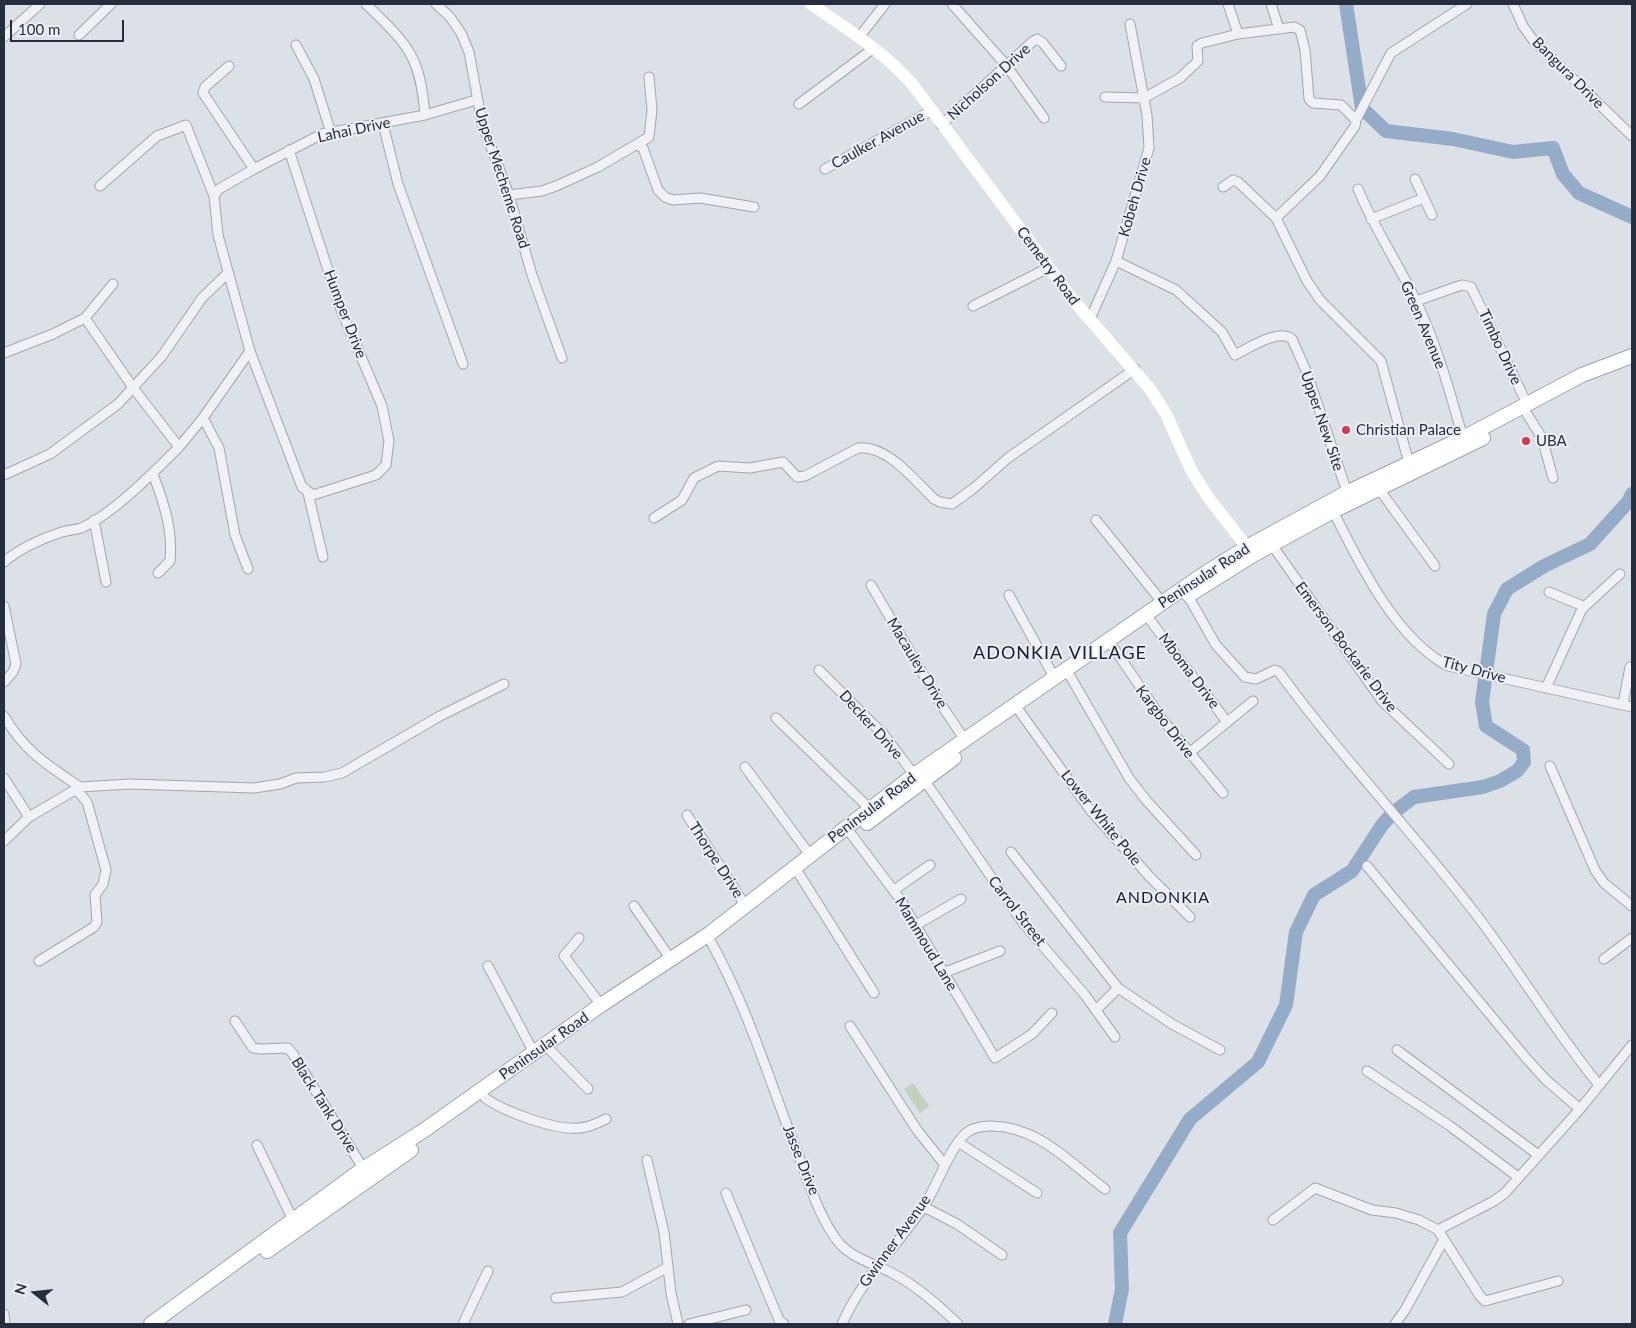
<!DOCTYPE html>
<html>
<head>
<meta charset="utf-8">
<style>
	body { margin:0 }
	#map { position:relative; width:1636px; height:1328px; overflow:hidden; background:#dce0e7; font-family:Lato,sans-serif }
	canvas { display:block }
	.frame { position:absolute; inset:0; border:5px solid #252d3e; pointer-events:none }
	.north { position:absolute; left:10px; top:1268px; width:50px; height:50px; -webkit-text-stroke:4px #ebeff5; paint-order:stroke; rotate:286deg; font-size:14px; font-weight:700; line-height:20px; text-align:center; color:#252d3e }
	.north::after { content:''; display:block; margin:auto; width:18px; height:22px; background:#252d3e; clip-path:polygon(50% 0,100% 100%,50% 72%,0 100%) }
	.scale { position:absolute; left:10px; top:20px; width:114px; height:22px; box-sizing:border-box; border:2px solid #252d3e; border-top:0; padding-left:6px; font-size:15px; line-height:18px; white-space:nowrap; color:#252d3e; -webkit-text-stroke:4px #ebeff5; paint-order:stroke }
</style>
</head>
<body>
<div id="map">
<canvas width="1636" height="1328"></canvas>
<div class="frame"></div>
<div class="north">N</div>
<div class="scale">100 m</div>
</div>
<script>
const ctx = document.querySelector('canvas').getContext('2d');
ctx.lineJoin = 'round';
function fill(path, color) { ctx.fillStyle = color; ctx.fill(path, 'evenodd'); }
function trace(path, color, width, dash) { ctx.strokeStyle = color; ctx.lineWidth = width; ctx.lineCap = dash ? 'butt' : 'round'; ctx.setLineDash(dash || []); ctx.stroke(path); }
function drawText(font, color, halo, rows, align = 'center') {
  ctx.font = font + ' Lato,sans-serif'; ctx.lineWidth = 4; ctx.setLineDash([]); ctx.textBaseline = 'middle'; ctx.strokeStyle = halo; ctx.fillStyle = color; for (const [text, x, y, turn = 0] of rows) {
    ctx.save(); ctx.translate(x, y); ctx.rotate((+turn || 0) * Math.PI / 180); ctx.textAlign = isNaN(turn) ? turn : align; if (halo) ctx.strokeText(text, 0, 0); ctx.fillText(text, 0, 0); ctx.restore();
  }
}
fill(new Path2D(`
	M913,1083L929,1106L920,1113L904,1089Z`), '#c1d1bd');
trace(new Path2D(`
	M1346,4L1362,108L1386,131L1453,139L1513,152L1553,148L1563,174L1579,193L1632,217
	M1398,809L1414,797L1483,787L1500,781L1517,771L1524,762L1523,750L1486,726L1482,702L1494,614L1507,589L1544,566L1590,544L1628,502L1632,494
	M1115,1324L1122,1289L1120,1233L1190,1119L1258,1062L1286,1005L1296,932L1314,895L1352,871L1382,825L1392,814`), '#95acc9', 14);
const street = new Path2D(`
	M366,4C408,45 420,55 425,115
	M436,4L450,17L461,33L469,52L482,123L509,195L532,275L562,358
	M952,4L1006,65L1044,118
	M1228,4L1238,34
	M1271,4L1279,29
	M1513,4L1523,26L1533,40L1632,136
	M79,35L111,4
	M860,36L885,4
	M4,37L40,4
	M296,45L314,79L331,133
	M229,66L205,87L203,93L254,169
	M1105,97L1144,98
	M1144,98L1180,78L1198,61L1197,46L1202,43L1238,34L1294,27L1300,30L1305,50L1309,99L1313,103L1341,105L1356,120L1355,126L1320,176L1276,218
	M799,104L874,48
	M1356,120L1391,53L1467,4
	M383,124L398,184L463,364
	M941,125L1032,42L1037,39L1043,43L1061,66
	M637,145L643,148L658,190L665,197L673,200L700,198L754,207
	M825,169L931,111
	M1415,179L1432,215
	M100,186L157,136L186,125L214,196L218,235L250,351L302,487L313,495L376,475L386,465L389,441L382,406L340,307L289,150
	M1223,187L1233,180L1238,182L1276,218L1307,281L1320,300L1381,361L1410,467
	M1358,189C1374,228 1398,263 1416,301C1437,345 1450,392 1463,438
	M509,195L542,191L556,186L598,167L649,137L652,110L649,77
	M214,196L219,189L254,169L322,134L425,115L476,100
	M1371,219L1424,198
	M1116,261L1176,290L1222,332L1235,355C1249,348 1278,328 1292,339L1307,373L1349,498
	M1416,301L1456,287L1462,285L1471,287L1527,404
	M973,306L1048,268
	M85,318L113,284
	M1090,319L1116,261L1149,148L1147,115L1130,24
	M4,353L53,334L85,318L134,389L179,447C155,471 112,515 81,528C75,530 68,530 62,532C41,539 20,548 4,562
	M1527,414L1542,438L1553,478
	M203,418L219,448L235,535L248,569
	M179,447L203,418L250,351
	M153,474C164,503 173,530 170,561L158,573
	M4,475L50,454L118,404L162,356L202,298L228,273
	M1379,489L1435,566
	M308,493L323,557
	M1333,511C1359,563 1395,638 1448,666L1632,707
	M654,518L682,500L694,478L718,466L750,468L783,462L797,477L805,476L858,448C888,445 915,481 934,499L940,502L952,504L974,488L1008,458L1135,369
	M94,520L106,582
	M1096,520L1162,602
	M1272,545L1382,701L1449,764
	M871,585L940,703L965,740
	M1549,592L1583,606
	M1009,595L1054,677
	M1188,596L1216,645L1245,677L1256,679L1275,670L1279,672C1340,756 1412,831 1475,913C1518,969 1554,1030 1599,1085
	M4,606L16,664L13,672L4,682
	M1150,620L1227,722
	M1113,647L1162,719L1223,793
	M819,670L884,735L916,777
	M1070,676L1129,778L1146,800L1196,855
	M1546,688L1582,609L1620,574
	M1623,704L1630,667
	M1020,712L1091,811L1149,876L1190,917
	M4,716C25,752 46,764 80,787
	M776,718L870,809
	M1188,754L1253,701
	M1550,766L1595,870L1604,883L1632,906
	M745,767L810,855
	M4,778L29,817
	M925,781L1023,923L1085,995L1115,1037
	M687,815L745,905
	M851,834L900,899L995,1058L1032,1034L1052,1013
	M4,841L29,817L80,787L130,784L254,788L280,784L296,778L325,777L342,773L440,716L504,684
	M1011,852L1118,988L1172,1024L1220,1050
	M1367,866L1526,1058L1546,1080L1580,1109
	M799,874L874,993
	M894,890L930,865
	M634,906L670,958
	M916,925L961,899
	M579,938L564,956L601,1005
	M711,942C748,1008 770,1082 797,1152C809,1182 819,1219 840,1244C854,1259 875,1264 892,1273C917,1286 938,1305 958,1324
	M1604,959L1632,938
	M39,961L94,927L97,922L95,895L103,884L106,870L87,802L76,789
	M488,966L534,1053
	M943,973L1000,951
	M1096,1010L1118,988
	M235,1021L253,1048L260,1049L288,1048L293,1054L366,1173
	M850,1026L917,1130L945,1165
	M1397,1050L1537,1154
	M551,1051L588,1089
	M1367,1071L1450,1126L1518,1177
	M485,1098C505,1112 556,1131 580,1128C590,1127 598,1123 606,1119
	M958,1142L1037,1193
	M257,1145L293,1220
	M647,1160L664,1232L671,1293L678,1324
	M726,1193L779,1320L784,1324
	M924,1207L957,1224L1002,1255
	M1273,1220L1315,1188L1372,1210L1396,1213L1419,1220L1438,1230L1480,1296L1485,1301L1558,1281
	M1438,1230L1494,1201L1505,1193L1580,1109L1632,1045
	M556,1298L622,1292L668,1267
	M4,1314L5,1324
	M463,1324L488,1271
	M689,1324L746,1310
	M842,1324C861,1280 895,1248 922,1209C938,1186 945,1157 963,1136C970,1128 981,1126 991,1126C1038,1126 1070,1163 1105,1189
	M1395,1324L1405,1310L1443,1241`);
const primary = new Path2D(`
	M1189,595L1253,555L1333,511L1483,438
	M867,823L954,758
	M267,1251L411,1150
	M151,1324L363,1169L423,1131L601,1005L709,934L914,775L1201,576L1247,547L1346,493L1463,438L1582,375L1632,356`);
trace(street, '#a1a7b1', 11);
trace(primary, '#9ba4b3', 16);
trace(street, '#eff1f5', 9);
trace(new Path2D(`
	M811,4C847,29 883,51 913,85L1074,301L1150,389L1166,414L1191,470L1208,497L1253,555`), '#fff', 12);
trace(primary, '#fff', 14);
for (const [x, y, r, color] of [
	[1346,430,5,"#d4394a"],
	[1526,441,5,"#d4394a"]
]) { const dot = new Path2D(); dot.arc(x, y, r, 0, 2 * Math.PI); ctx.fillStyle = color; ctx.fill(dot); trace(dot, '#ebeff5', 2); }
drawText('15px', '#252d3e', '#ebeff5', [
	["Bangura Drive",1568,73,45],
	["Nicholson Drive",989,82,-42],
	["Lahai Drive",354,130,-12],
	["Caulker Avenue",878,140,-29],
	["Upper Mecheme Road",502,178,72],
	["Kobeh Drive",1135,197,-74],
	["Cemetry Road",1048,266,53],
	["Humper Drive",345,314,69],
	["Green Avenue",1423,325,67],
	["Timbo Drive",1500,347,65],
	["Upper New Site",1322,421,71],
	["Peninsular Road",1204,576,-33],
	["Emerson Bockarie Drive",1346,647,53],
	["Macauley Drive",917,663,59],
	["Tity Drive",1474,670,15],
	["Mboma Drive",1189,671,53],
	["Kargbo Drive",1165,722,53],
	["Decker Drive",871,725,48],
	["Peninsular Road",872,808,-37],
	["Lower White Pole",1101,818,51],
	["Thorpe Drive",716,860,57],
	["Carrol Street",1017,911,52],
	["Mammoud Lane",926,944,59],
	["Peninsular Road",544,1046,-35],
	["Black Tank Drive",324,1105,58],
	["Jasse Drive",801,1160,68],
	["Gwinner Avenue",895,1241,-54]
]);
drawText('15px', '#252d3e', '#ebeff5', [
	["Christian Palace",1356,430],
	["UBA",1536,441]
], 'left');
ctx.letterSpacing = '1px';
drawText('16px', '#181e2e', '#ebeff5', [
	["ANDONKIA",1163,898]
]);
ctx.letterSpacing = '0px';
ctx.letterSpacing = '1px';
drawText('18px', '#181e2e', '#ebeff5', [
	["ADONKIA VILLAGE",1060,653]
]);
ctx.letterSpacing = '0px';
</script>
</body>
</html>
